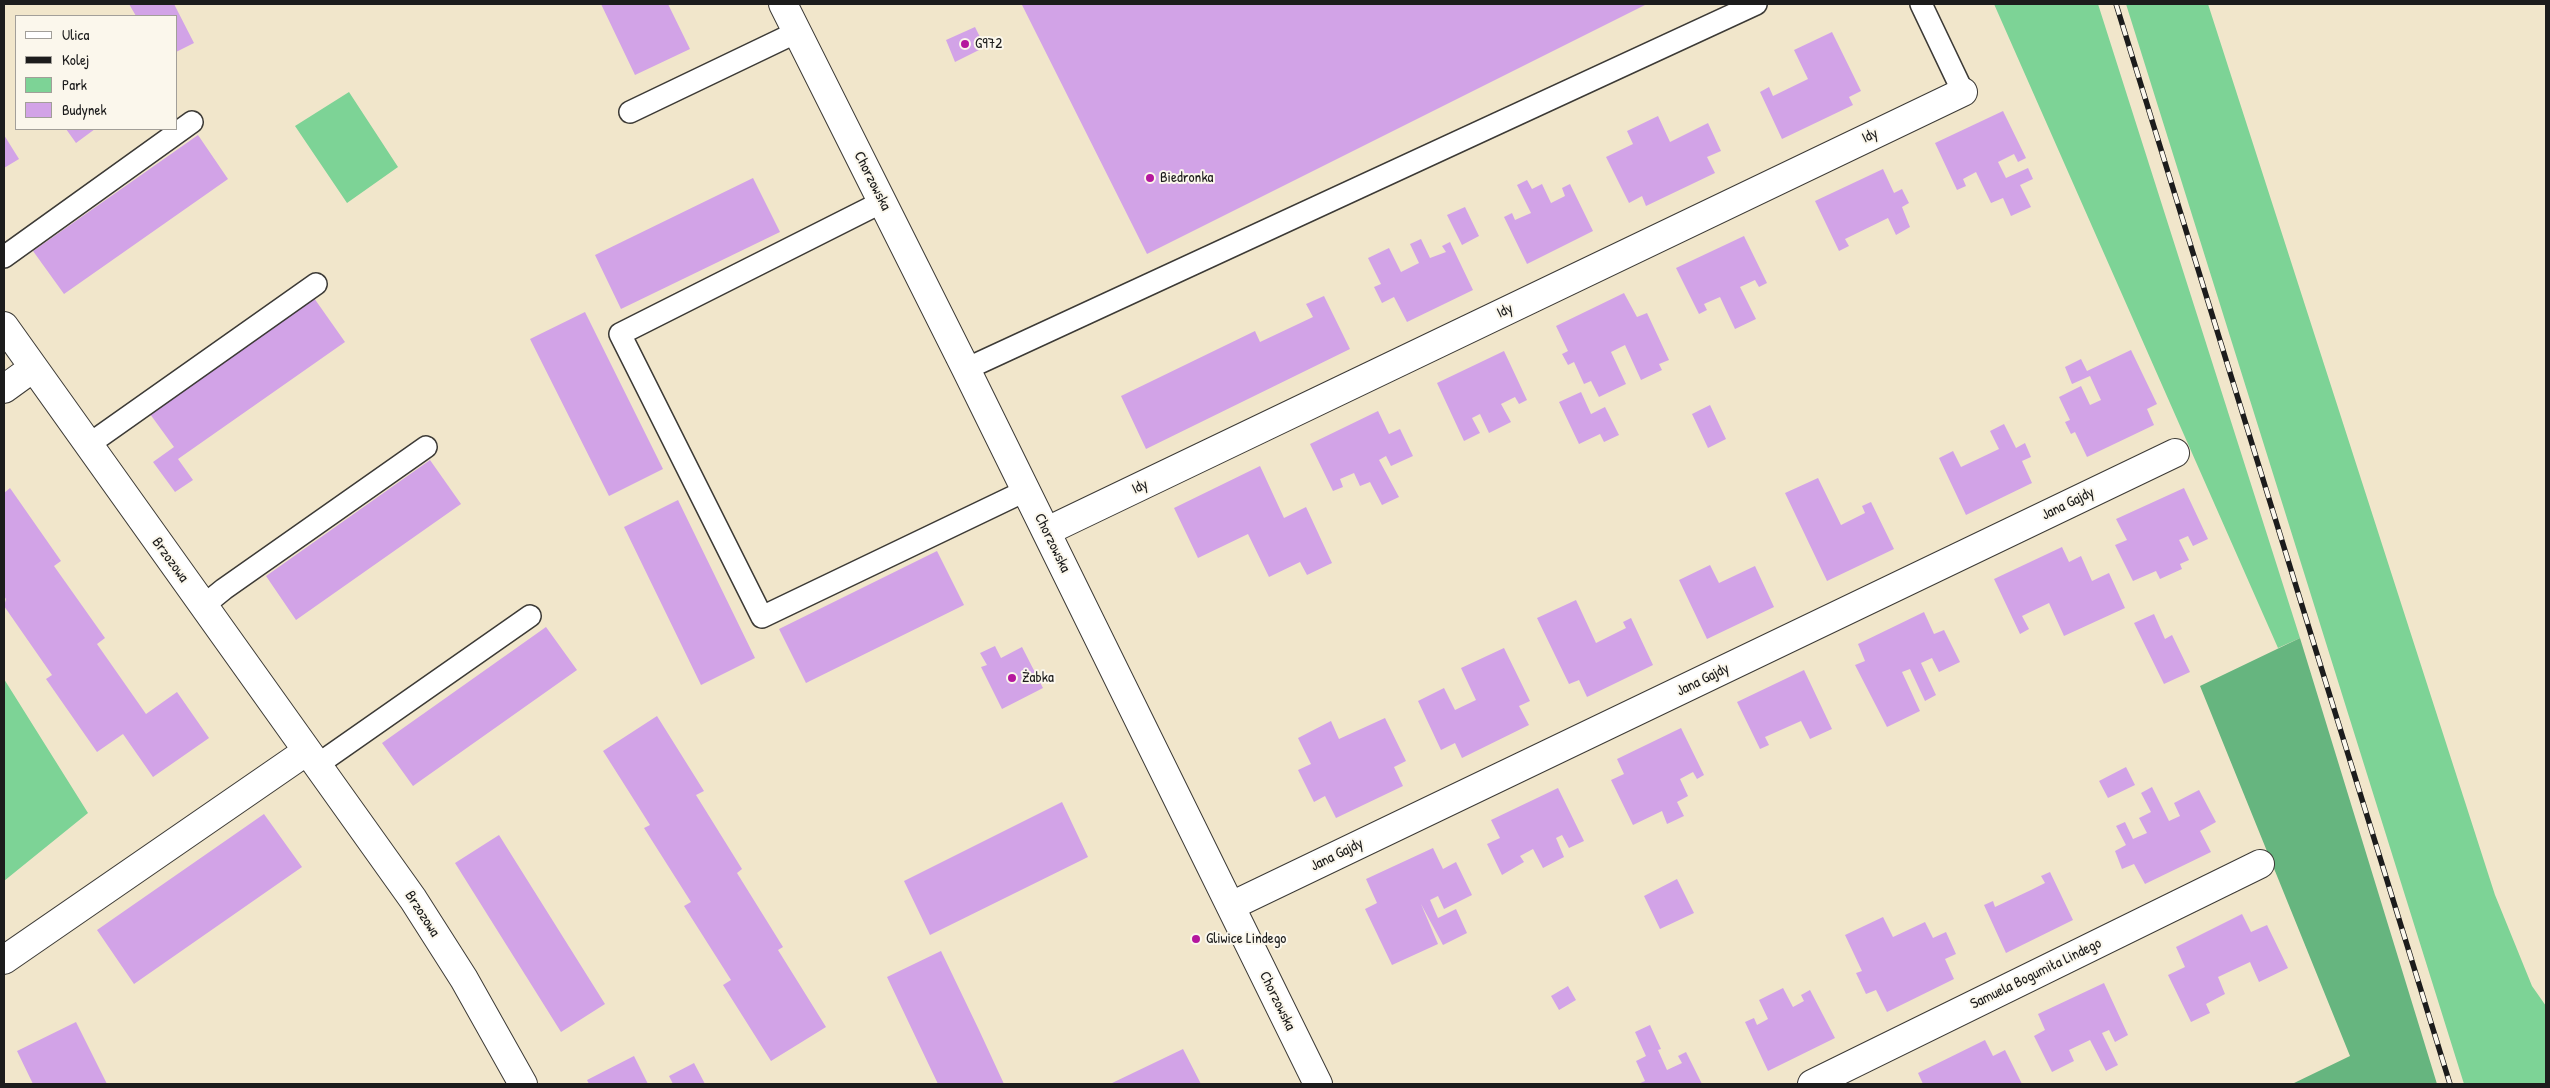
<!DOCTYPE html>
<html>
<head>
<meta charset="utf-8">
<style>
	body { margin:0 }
	#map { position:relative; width:2550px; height:1088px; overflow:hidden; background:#f1e6cb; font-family:"Patrick Hand",sans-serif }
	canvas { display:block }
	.frame { position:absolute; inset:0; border:5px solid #1c1c1c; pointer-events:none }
	.legend { position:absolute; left:15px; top:15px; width:162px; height:115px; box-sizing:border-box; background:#fbf7ec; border:1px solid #a29f99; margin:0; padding:6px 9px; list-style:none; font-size:15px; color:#1c1c1c }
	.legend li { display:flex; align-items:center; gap:10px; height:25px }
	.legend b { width:25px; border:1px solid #a29f99 }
</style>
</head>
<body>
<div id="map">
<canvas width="2550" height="1088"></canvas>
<div class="frame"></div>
<ul class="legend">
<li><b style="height:6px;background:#fff"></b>Ulica</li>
<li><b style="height:6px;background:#1c1c1c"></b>Kolej</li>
<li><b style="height:14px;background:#7dd396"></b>Park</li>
<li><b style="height:14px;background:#d2a3e7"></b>Budynek</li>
</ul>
</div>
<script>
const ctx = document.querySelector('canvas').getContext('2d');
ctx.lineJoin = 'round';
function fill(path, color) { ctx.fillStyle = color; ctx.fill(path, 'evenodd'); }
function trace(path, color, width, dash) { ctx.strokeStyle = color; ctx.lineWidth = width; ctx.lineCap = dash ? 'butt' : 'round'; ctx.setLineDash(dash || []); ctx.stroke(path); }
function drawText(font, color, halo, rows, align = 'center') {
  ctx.font = font + ' "Patrick Hand",sans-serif'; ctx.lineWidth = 4; ctx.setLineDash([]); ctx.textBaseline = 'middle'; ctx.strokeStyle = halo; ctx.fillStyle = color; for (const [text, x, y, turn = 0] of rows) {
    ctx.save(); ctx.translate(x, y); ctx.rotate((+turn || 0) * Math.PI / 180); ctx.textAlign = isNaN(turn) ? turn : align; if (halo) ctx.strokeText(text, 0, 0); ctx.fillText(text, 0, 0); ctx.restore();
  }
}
fill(new Path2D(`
	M1994,4H2098L2300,638L2278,648Z
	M2126,4H2208L2495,895L2532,986L2546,1006V1084H2464Z
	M349,92L398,167L347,203L295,126Z
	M4,679L88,813L4,881Z`), '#7dd396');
fill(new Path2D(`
	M2300,638L2437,1084H2292L2350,1056L2200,686Z`), '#66b57f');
fill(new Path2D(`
	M129,4H174L194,43L176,52V16H136Z
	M601,4H668L690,49L635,75Z
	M1024,4H1647L1147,254L1022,5Z
	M975,27L985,47L955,62L946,40Z
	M1832,32L1861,91L1849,97L1853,105L1782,139L1760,92L1769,87L1773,96L1808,79L1794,50Z
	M2003,111L2026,158L2018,162L2014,154L1998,162L2006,178L2028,168L2033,179L2020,185L2031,207L2011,216L2003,198L1991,203L1976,172L1963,179L1966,186L1957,190L1935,143Z
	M1658,116L1670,142L1708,123L1721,151L1707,157L1715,173L1646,206L1642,196L1629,203L1606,157L1633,144L1627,131Z
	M66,129H95L76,143Z
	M4,135L19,159L4,168Z
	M198,135L228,179L64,294L33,251Z
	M1883,169L1894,193L1902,189L1909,203L1902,207L1910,227L1896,235L1888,218L1845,239L1849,246L1839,251L1815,201Z
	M753,178L780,232L621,309L595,255Z
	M1527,180L1532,189L1542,184L1551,203L1565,196L1562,188L1570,184L1593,231L1527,264L1504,217L1512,213L1515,220L1531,213L1517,185Z
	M1465,207L1479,236L1462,245L1447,215Z
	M1744,236L1767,283L1759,287L1755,280L1740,287L1756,319L1735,329L1720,297L1704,304L1707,310L1699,314L1676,268Z
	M1421,239L1430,258L1446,252L1442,246L1450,242L1473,290L1407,322L1394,297L1382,303L1374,287L1381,284L1368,258L1389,248L1401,272L1419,263L1410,244Z
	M1624,293L1637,317L1647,313L1669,360L1659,364L1662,370L1641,380L1625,345L1611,352L1626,384L1599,397L1591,381L1584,384L1574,362L1568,365L1562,354L1568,351L1556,326Z
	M1324,296L1350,349L1146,449L1121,396L1255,331L1260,342L1313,317L1306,304Z
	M314,298L345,342L178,459L193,480L175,492L153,462L174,447L150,414Z
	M585,312L663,469L609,496L530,339Z
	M2131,350L2157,404L2147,409L2154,425L2087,457L2075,432L2071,434L2065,422L2070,420L2059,397L2081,386L2090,405L2101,400L2090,376L2072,384L2065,367L2081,359L2087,371Z
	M1504,351L1527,400L1519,404L1515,397L1501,404L1511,422L1489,433L1480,414L1472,418L1480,433L1464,441L1437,383Z
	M1581,392L1591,414L1605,407L1619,435L1604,442L1600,434L1579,444L1559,402Z
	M1710,405L1726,439L1708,448L1692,414Z
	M1378,411L1389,434L1400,429L1413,456L1391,466L1386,456L1379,460L1399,497L1382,505L1370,482L1360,486L1354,473L1340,479L1343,487L1333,491L1310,444Z
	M2004,424L2016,448L2025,443L2031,457L2022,461L2032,483L1966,515L1939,458L1953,451L1961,467L1999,449L1990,431Z
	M430,460L461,504L296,620L266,576Z
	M1260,466L1284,518L1306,507L1332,563L1307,575L1300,562L1269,577L1248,534L1198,558L1174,508Z
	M1818,478L1841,525L1865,513L1862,506L1871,502L1894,549L1827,581L1785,493Z
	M10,488L61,561L54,566L105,638L97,644L146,714L177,692L209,738L153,777L123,734L97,752L46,679L52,675L4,606L6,599L4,596V493Z
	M2184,488L2208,539L2193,546L2188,536L2179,540L2189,560L2180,564L2182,569L2160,579L2156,571L2133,581L2115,545L2127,540L2116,519Z
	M678,500L755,658L701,685L624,527Z
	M2062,547L2069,562L2081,556L2092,581L2109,573L2125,608L2064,636L2049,603L2022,616L2029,629L2020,634L1994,579Z
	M937,551L964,605L806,683L779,629Z
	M1710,565L1719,583L1755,566L1774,607L1707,639L1679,580Z
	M1576,600L1596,643L1626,628L1623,622L1631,618L1653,665L1587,697L1579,680L1569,684L1537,618Z
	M1924,612L1934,634L1944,630L1960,662L1939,672L1932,658L1921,663L1936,695L1925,701L1910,669L1902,672L1920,711L1887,727L1855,665L1865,661L1858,644Z
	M2154,614L2165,639L2172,635L2190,672L2164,684L2134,623Z
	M546,627L577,670L413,786L382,743Z
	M995,646L1001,658L1022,647L1043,688L1002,709L981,667L987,665L980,653Z
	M1504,648L1530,701L1519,706L1529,725L1462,758L1455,743L1441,750L1418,701L1444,688L1455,710L1476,700L1461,668Z
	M1804,670L1832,729L1810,739L1801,721L1765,737L1769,745L1760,749L1737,702Z
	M657,716L704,791L696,795L742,869L737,873L783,947L778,950L826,1027L771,1061L723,985L731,980L684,906L691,902L644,828L650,825L603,751Z
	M1385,718L1406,761L1394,767L1403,786L1336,818L1325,796L1314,802L1298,770L1311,764L1298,738L1331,721L1339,739Z
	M1681,728L1704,775L1697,779L1693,772L1680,779L1688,796L1677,802L1684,816L1667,824L1662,811L1633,825L1611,780L1624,774L1617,759Z
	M2126,767L2135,785L2108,798L2099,781Z
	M2152,787L2169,821L2180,816L2174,803L2199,790L2216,822L2200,831L2211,852L2145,884L2134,864L2122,869L2115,851L2126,845L2116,826L2125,822L2133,839L2147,833L2139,818L2151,812L2141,793Z
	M1558,788L1584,841L1569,848L1562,835L1556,838L1564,857L1543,868L1533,849L1520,856L1524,862L1502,875L1487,844L1500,838L1491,820Z
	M1062,802L1088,857L930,935L904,881Z
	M264,814L302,867L134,984L97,930Z
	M499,835L605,1004L561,1032L455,863Z
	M1433,848L1443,869L1456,862L1472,895L1444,909L1438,896L1430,900L1438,918L1456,909L1467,933L1443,945L1421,904L1438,944L1392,965L1365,909L1377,903L1366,879Z
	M2050,872L2073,920L2006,953L1984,905L1993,901L1995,907L2031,890L2045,883L2041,876Z
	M1677,879L1694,913L1660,929L1644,896Z
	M2242,914L2251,932L2267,925L2288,968L2259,982L2250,962L2218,977L2225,994L2206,1004L2210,1013L2191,1022L2168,975L2185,967L2176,947Z
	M1883,917L1893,937L1925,922L1933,938L1946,932L1956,954L1945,959L1954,979L1887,1012L1876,990L1866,994L1856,973L1862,971L1845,935Z
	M941,951L979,1030L1004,1084H938L887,977Z
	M2104,983L2128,1035L2115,1042L2109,1030L2102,1033L2118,1065L2106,1071L2090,1040L2069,1050L2074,1061L2052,1072L2034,1036L2045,1030L2038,1014Z
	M1568,986L1576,1000L1559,1010L1551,996Z
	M1783,988L1793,1007L1804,1001L1801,995L1810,990L1835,1038L1768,1071L1745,1022L1754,1018L1757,1025L1768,1019L1759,1000Z
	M76,1022L107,1084H33L17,1051Z
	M1650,1025L1661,1049L1658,1050L1667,1070L1682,1063L1678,1056L1686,1052L1702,1084H1638L1645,1081L1636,1061L1646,1056L1635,1032Z
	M1985,1040L1993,1056L2005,1050L2022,1084H1923L1918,1073Z
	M1183,1049L1201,1084H1110Z
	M634,1056L648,1084H589L587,1080Z
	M694,1063L705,1084H673L669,1076Z`), '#d2a3e7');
const service = new Path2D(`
	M1921,4L1963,92
	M630,112L797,32
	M882,202L620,334L762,617L1027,490
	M4,257L192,122
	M966,369L1756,4
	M88,445L316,284
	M203,606L224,589L426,447
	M317,765L530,616`);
const minor = new Path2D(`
	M4,326L413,899L464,979L523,1084
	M4,389L33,368
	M1047,531L1963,92
	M1231,906L2175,453
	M4,960L307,751
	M1812,1084L2260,864`);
const secondary = new Path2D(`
	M783,4L966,369L1318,1084`);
trace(service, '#3c3a36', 24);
trace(minor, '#3c3a36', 30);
trace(secondary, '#3c3a36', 30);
trace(service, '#fff', 21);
trace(minor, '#fff', 28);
trace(secondary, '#fff', 28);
const rail = new Path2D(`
	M2116,4L2450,1084`);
trace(rail, '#1c1c1c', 5.5);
trace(rail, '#fbf7ec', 4, [11]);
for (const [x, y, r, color] of [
	[965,44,5,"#b5179e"],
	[1150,178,5,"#b5179e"],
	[1012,678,5,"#b5179e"],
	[1196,939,5,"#b5179e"]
]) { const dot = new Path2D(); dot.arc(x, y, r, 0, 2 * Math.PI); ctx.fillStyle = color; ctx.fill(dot); trace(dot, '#fbf7ec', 2); }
drawText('15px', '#1c1c1c', '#fbf7ec', [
	["G972",975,44],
	["Biedronka",1160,178],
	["Żabka",1022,678],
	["Gliwice Lindego",1206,939]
], 'left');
drawText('15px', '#1c1c1c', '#fbf7ec', [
	["Idy",1870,136,-26],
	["Chorzowska",872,181,63],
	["Idy",1505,311,-26],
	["Idy",1140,487,-26],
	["Jana Gajdy",2068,504,-26],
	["Chorzowska",1052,543,64],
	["Brzozowa",170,560,54],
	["Jana Gajdy",1703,680,-26],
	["Jana Gajdy",1337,855,-26],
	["Brzozowa",422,914,57],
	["Samuela Bogumiła Lindego",2036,974,-26],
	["Chorzowska",1277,1001,64]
]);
</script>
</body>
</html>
